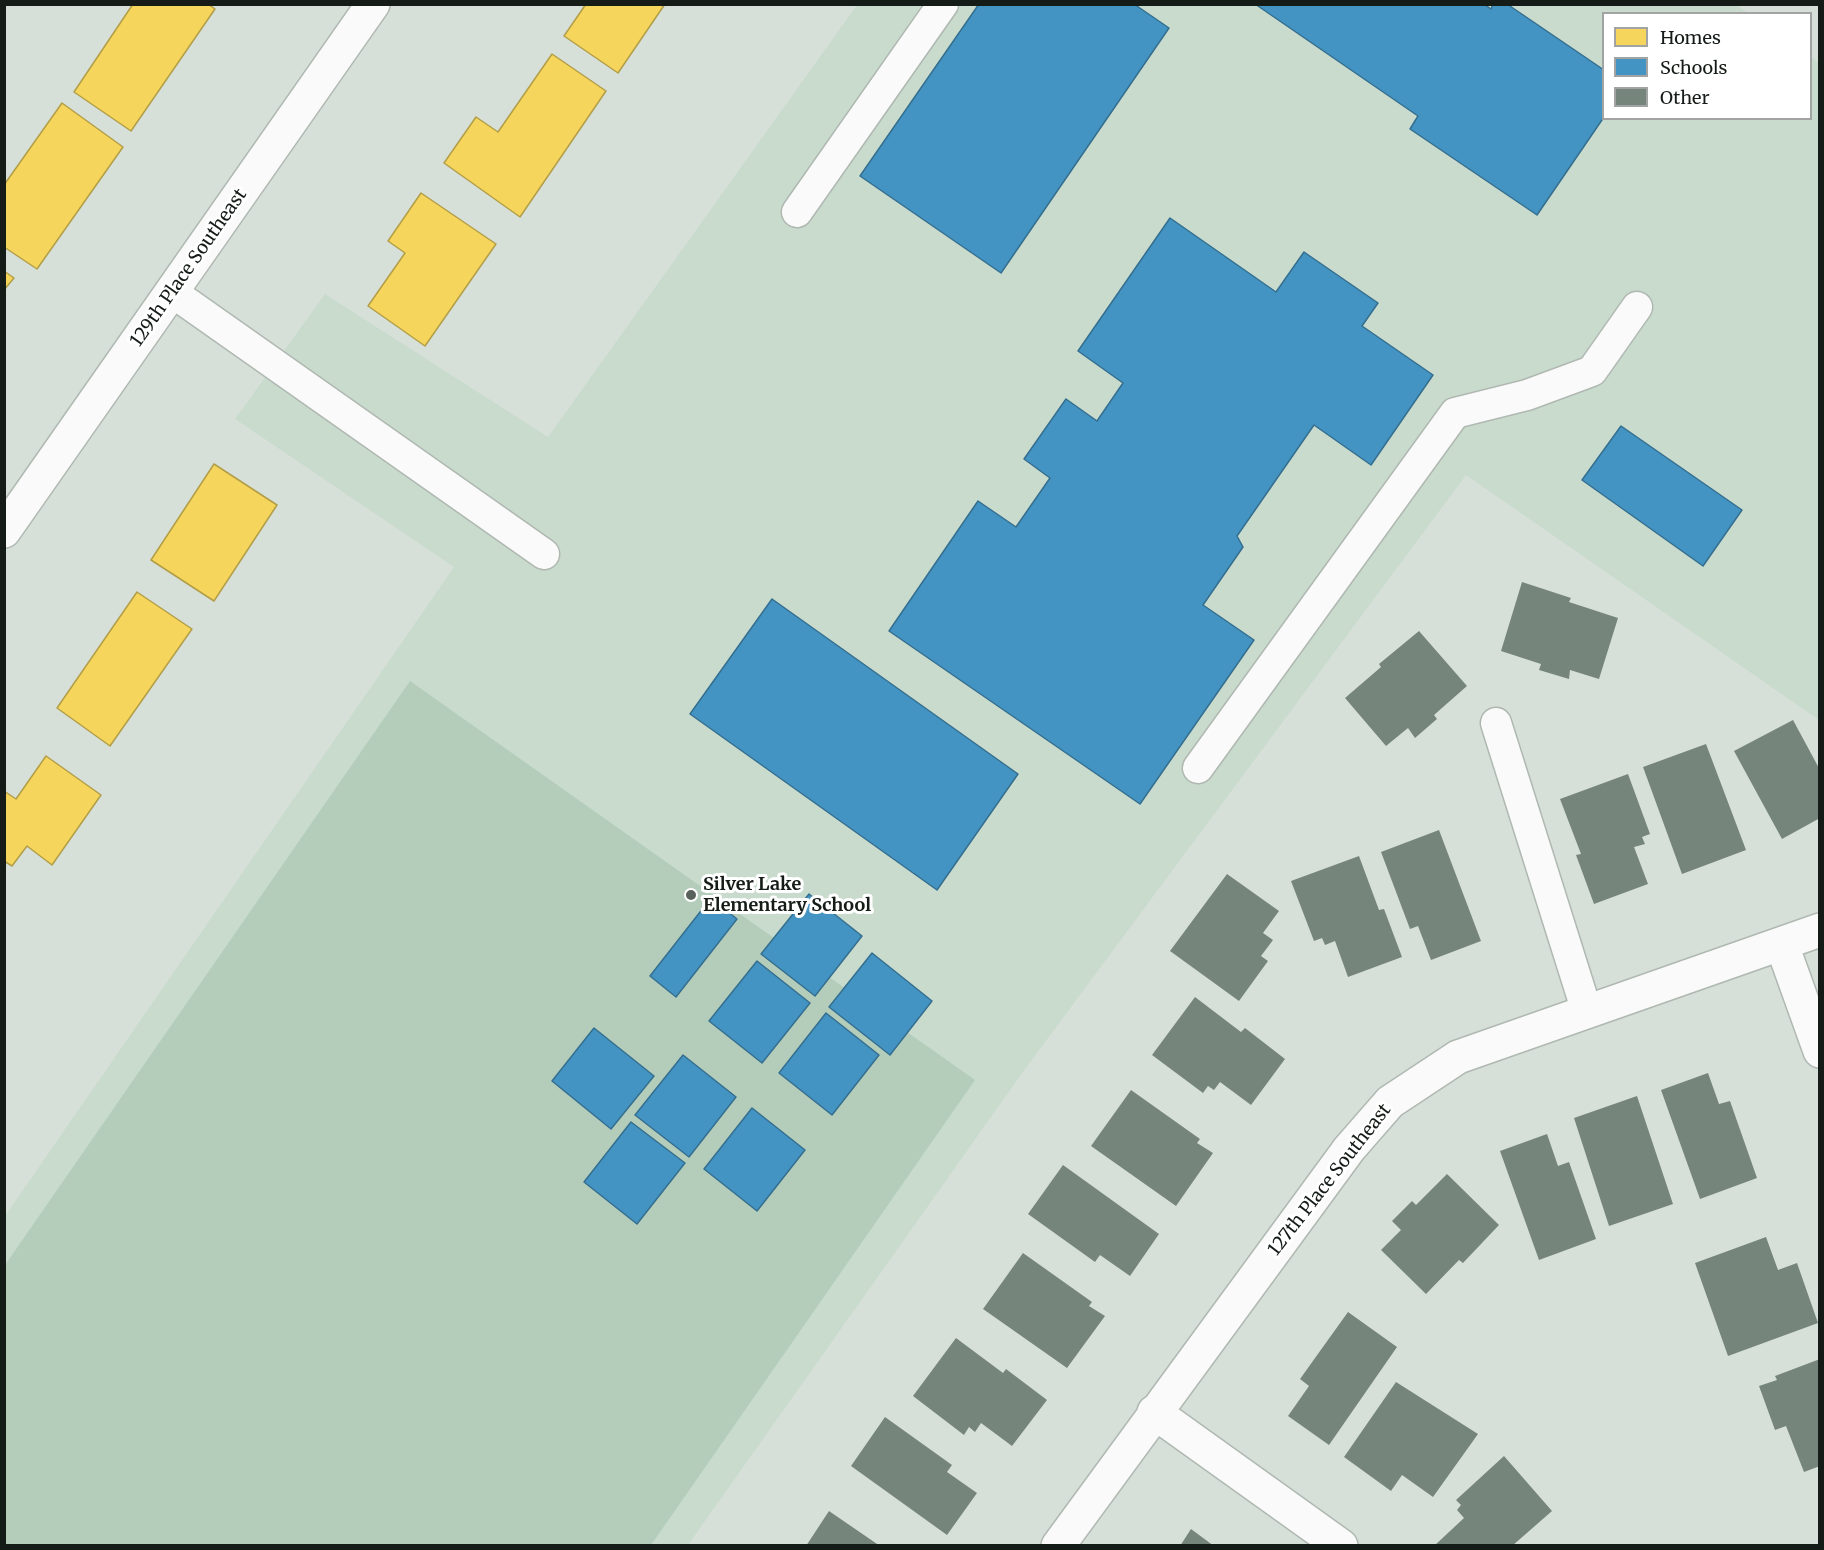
<!DOCTYPE html>
<html>
<head>
<meta charset="utf-8">
<style>
	body { margin:0 }
	#map { position:relative; width:1824px; height:1550px; overflow:hidden; background:#d6e0d8; font-family:Merriweather,serif }
	canvas { display:block }
	.frame { position:absolute; inset:0; border:6px solid #151c17; pointer-events:none }
	.legend { position:absolute; left:1602px; top:12px; width:210px; height:108px; box-sizing:border-box; background:#fff; border:2px solid #a1a4a2; margin:0; padding:8px 10px; list-style:none; font-size:18px; color:#151c17 }
	.legend li { display:flex; align-items:center; gap:12px; height:30px }
	.legend b { width:30px; border:2px solid #a1a4a2 }
</style>
</head>
<body>
<div id="map">
<canvas width="1824" height="1550"></canvas>
<div class="frame"></div>
<ul class="legend">
<li><b style="height:16px;background:#f6d55c"></b>Homes</li>
<li><b style="height:16px;background:#4393c3"></b>Schools</li>
<li><b style="height:16px;background:#76857c"></b>Other</li>
</ul>
</div>
<script>
const ctx = document.querySelector('canvas').getContext('2d');
ctx.lineJoin = 'round';
function fill(path, color) { ctx.fillStyle = color; ctx.fill(path, 'evenodd'); }
function trace(path, color, width, dash) { ctx.strokeStyle = color; ctx.lineWidth = width; ctx.lineCap = dash ? 'butt' : 'round'; ctx.setLineDash(dash || []); ctx.stroke(path); }
function drawText(font, color, halo, rows, align = 'center') {
  ctx.font = font + ' Merriweather,serif'; ctx.lineWidth = 6; ctx.setLineDash([]); ctx.textBaseline = 'middle'; ctx.strokeStyle = halo; ctx.fillStyle = color; for (const [text, x, y, turn = 0] of rows) {
    ctx.save(); ctx.translate(x, y); ctx.rotate((+turn || 0) * Math.PI / 180); ctx.textAlign = isNaN(turn) ? turn : align; if (halo) ctx.strokeText(text, 0, 0); ctx.fillText(text, 0, 0); ctx.restore();
  }
}
fill(new Path2D(`
	M1735,4L1748,13L1604,14V118H1810L1811,57L1819,63V720L1466,475L1025,1069L688,1545L5,1546V1216L454,567L235,419L325,294L548,437L857,5Z`), '#c9dbcd');
fill(new Path2D(`
	M410,681L975,1080L651,1545L5,1546V1265Z`), '#b4cdbb');
const homes = new Path2D(`
	M133,4H208L215,9L131,131L74,92Z
	M586,4H665L618,73L564,36Z
	M552,54L606,91L520,217L444,163L476,117L498,132Z
	M62,103L123,147L37,269L4,247V185Z
	M421,193L496,244L425,346L368,306L405,253L388,241Z
	M4,271L14,278L4,290Z
	M214,464L277,505L214,601L151,560Z
	M137,592L192,629L110,746L57,708Z
	M46,756L101,795L52,865L27,846L12,866L4,861V791L16,799Z`);
fill(homes, '#f6d55c');
trace(homes, '#b29e47', 1.5);
const schools = new Path2D(`
	M979,4H1134L1169,28L1001,273L860,176Z
	M1255,4H1484L1491,9L1493,4H1507L1604,70V117L1537,215L1410,129L1418,116Z
	M1170,218L1276,292L1304,252L1378,303L1362,326L1433,375L1371,465L1314,425L1237,536L1243,547L1203,605L1254,640L1140,804L889,631L978,501L1016,527L1050,478L1024,459L1066,399L1097,421L1123,383L1078,351Z
	M1621,426L1742,510L1703,566L1582,480Z
	M772,599L1018,774L937,890L690,714Z
	M809,894L862,936L815,996L761,954Z
	M711,898L737,919L676,997L650,976Z
	M872,953L932,1001L890,1055L829,1007Z
	M757,961L810,1003L762,1063L709,1021Z
	M826,1013L879,1055L832,1115L779,1073Z
	M594,1028L654,1076L611,1129L552,1081Z
	M683,1055L736,1097L689,1157L635,1115Z
	M752,1108L805,1150L757,1211L704,1169Z
	M631,1122L685,1163L637,1224L584,1182Z`);
fill(schools, '#4393c3');
trace(schools, '#356f8f', 1.5);
fill(new Path2D(`
	M1522,582L1571,598L1569,602L1618,618L1599,679L1570,670L1569,679L1539,670L1541,664L1501,651Z
	M1419,631L1467,686L1434,715L1437,719L1415,738L1408,728L1386,746L1345,698L1381,667L1379,664Z
	M1793,720L1820,770V818L1782,839L1734,751Z
	M1706,744L1746,850L1682,874L1643,767Z
	M1628,774L1650,834L1642,837L1645,844L1634,847L1648,884L1594,904L1576,855L1581,854L1560,799Z
	M1439,830L1481,941L1431,960L1418,926L1410,929L1381,852Z
	M1359,856L1379,910L1384,909L1402,957L1348,977L1335,941L1325,945L1322,938L1314,941L1291,881Z
	M1227,874L1279,911L1263,933L1273,940L1261,956L1268,961L1239,1001L1170,951Z
	M1195,997L1241,1032L1245,1028L1285,1059L1251,1105L1220,1082L1214,1090L1208,1086L1203,1093L1152,1055Z
	M1708,1073L1719,1104L1730,1101L1757,1178L1700,1199L1661,1090Z
	M1131,1090L1200,1139L1197,1143L1213,1153L1176,1206L1091,1146Z
	M1637,1096L1673,1204L1609,1226L1574,1118Z
	M1547,1134L1558,1166L1569,1162L1596,1239L1539,1260L1500,1151Z
	M1063,1165L1159,1234L1130,1276L1100,1255L1095,1262L1028,1214Z
	M1447,1174L1499,1225L1463,1263L1459,1260L1426,1294L1381,1250L1401,1230L1392,1221L1412,1201L1416,1205Z
	M1766,1237L1778,1270L1797,1263L1818,1323L1728,1356L1695,1263Z
	M1023,1253L1092,1302L1089,1306L1105,1316L1067,1368L983,1309Z
	M1348,1312L1397,1347L1329,1445L1288,1416L1309,1386L1300,1379Z
	M956,1338L1003,1373L1006,1369L1047,1400L1012,1446L981,1423L975,1432L969,1427L964,1435L913,1396Z
	M1820,1359V1466L1804,1472L1786,1426L1775,1430L1759,1386L1777,1380L1775,1376Z
	M1396,1382L1478,1434L1433,1497L1402,1475L1391,1491L1344,1457Z
	M885,1417L952,1465L947,1472L977,1493L947,1535L851,1466Z
	M1504,1456L1552,1511L1512,1546H1434L1464,1518L1457,1510L1461,1505L1456,1500Z
	M829,1511L880,1546H806Z
	M1191,1529L1214,1546H1180Z`), '#76857c');
const service = new Path2D(`
	M797,212L943,4
	M172,292L544,554
	M1496,723L1587,1012
	M1198,768L1455,413L1527,395L1592,371L1637,307`);
const minor = new Path2D(`
	M4,531L373,4
	M1782,945L1820,1051
	M1154,1412L1341,1546
	M1058,1546L1349,1149L1390,1102L1458,1057L1820,930`);
trace(service, '#b0b8b2', 33);
trace(minor, '#b0b8b2', 36);
trace(service, '#f9faf9', 30);
trace(minor, '#f9faf9', 33);
for (const [x, y, r, color] of [
	[691,895,6,"#59615b"]
]) { const dot = new Path2D(); dot.arc(x, y, r, 0, 2 * Math.PI); ctx.fillStyle = color; ctx.fill(dot); trace(dot, '#fff', 2); }
drawText('18px', '#151c17', '#fff', [
	["129th Place Southeast",189,268,-55],
	["127th Place Southeast",1330,1180,-52]
]);
drawText('bold 18px', '#151c17', '#fff', [
	["Silver Lake",703,885],
	["Elementary School",703,906]
], 'left');
</script>
</body>
</html>
